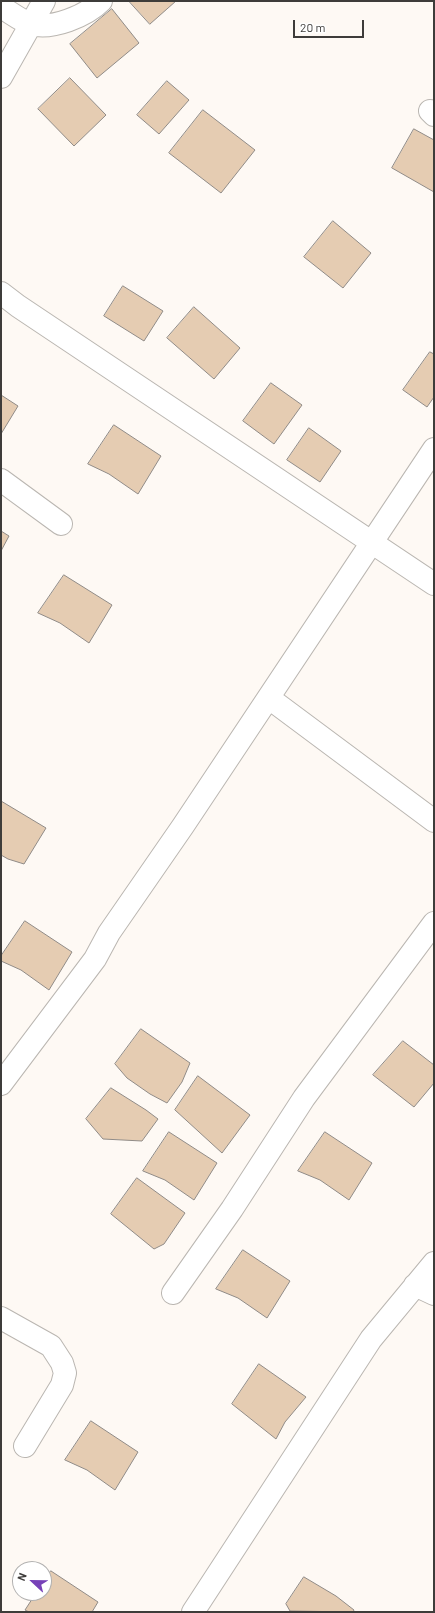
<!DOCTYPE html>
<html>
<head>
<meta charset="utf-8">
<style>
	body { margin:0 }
	#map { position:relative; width:435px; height:1613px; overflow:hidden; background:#fef9f4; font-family:Barlow,sans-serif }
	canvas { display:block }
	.frame { position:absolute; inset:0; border:2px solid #3e3c3a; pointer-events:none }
	.north { position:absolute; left:12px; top:1561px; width:40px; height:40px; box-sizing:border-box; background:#fff; border:1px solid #b2b1b0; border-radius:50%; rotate:292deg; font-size:11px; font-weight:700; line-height:16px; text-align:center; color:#3e3c3a }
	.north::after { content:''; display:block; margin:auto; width:14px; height:18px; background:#7741b8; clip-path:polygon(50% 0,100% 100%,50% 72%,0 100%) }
	.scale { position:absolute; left:293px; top:20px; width:71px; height:18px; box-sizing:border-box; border:2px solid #3e3c3a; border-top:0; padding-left:5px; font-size:12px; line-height:14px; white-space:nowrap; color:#3e3c3a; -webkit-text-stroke:3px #fff; paint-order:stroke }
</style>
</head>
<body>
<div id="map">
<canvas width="435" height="1613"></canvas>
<div class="frame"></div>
<div class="north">N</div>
<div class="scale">20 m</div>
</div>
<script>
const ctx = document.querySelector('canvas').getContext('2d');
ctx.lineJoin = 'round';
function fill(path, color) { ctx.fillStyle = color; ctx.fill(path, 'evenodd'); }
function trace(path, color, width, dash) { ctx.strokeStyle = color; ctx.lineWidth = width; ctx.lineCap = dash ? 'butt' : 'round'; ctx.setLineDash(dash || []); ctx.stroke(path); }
const building = new Path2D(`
	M129,1H176L150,24Z
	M112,9L139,43L97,78L70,44Z
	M70,78L106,115L74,146L38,109Z
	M167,81L189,100L159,134L137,115Z
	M203,110L255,150L221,193L169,153Z
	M414,129L434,140V192L392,168Z
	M333,221L371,253L343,288L304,257Z
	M123,286L163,311L144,341L104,316Z
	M194,307L240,348L214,379L167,338Z
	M430,352L434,354V397L427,407L403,390Z
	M271,383L302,405L274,444L243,421Z
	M1,395L18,406L1,434Z
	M114,425L161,456L138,494L109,474L88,464Z
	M309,428L341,451L320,482L287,460Z
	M1,531L9,536L1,551Z
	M64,575L112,605L89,643L60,623L38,613Z
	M1,801L46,828L24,864L8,859L1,855Z
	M25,921L72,952L49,990L21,970L1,961V956Z
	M141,1029L190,1063L182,1082L167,1103L150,1094L127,1078L115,1064Z
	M403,1041L434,1065V1083L414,1107L373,1075Z
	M198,1076L250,1115L222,1153L175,1110Z
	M111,1088L146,1110L158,1119L142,1141L103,1139L86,1119Z
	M169,1132L217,1163L194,1200L165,1180L143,1171Z
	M325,1132L372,1163L349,1200L320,1180L298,1171Z
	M137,1178L185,1213L164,1244L154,1249L111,1214Z
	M243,1250L290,1281L267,1318L238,1298L216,1289Z
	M259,1364L306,1397L285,1422L276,1439L232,1404Z
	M91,1421L138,1452L115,1490L87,1470L65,1460Z
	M51,1571L98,1602L92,1612H29L25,1610L36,1593H44V1581Z
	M304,1577L336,1596L354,1610L353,1612L290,1611L286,1604Z`);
fill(building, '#e5ccb2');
trace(building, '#908b87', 1);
const street = new Path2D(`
	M430,111L434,115
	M1,293L18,306L434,584
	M1,480L61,524
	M269,698L434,821
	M1,1084L95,959L109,933L183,826L434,449
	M415,1285L434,1294
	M173,1293L232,1209L304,1098L434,923
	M1,1318L51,1346L62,1363L65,1373L62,1385L25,1446
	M193,1612L371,1339L434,1263`);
const secondary = new Path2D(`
	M1,7C10,12 21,21 31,24C52,30 86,16 101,1
	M1,77L44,1`);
trace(street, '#bab6b1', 24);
trace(secondary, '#bab6b1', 24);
trace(street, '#fff', 22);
trace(secondary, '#fff', 22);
</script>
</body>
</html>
